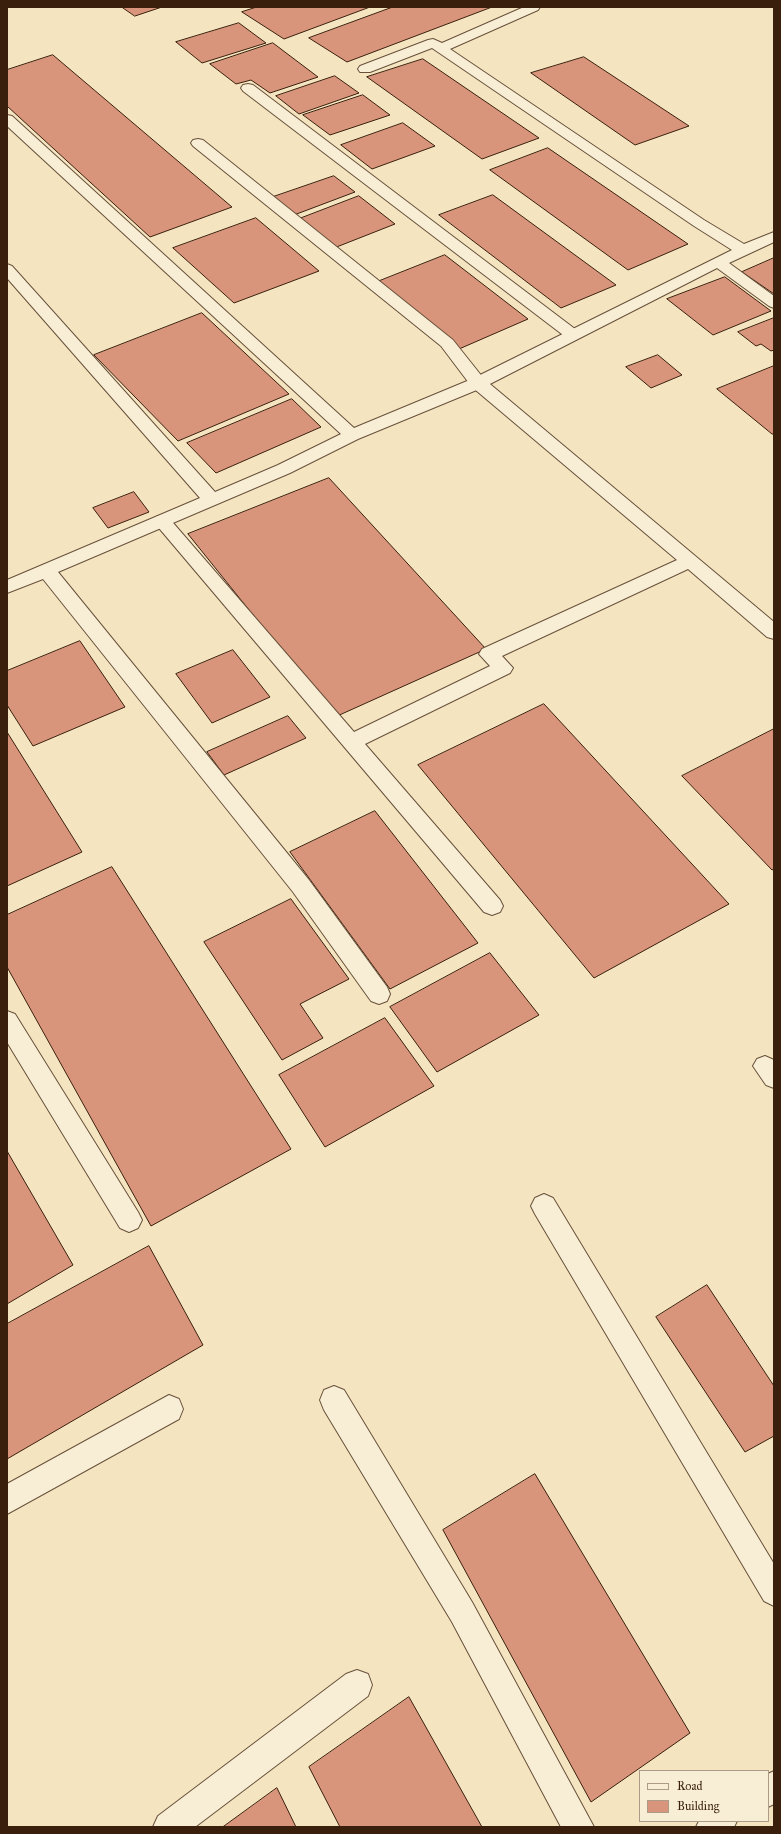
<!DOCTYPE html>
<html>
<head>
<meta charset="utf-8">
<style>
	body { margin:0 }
	#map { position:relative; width:781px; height:1834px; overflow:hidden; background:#f4e5c0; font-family:"IM FELL Great Primer",serif }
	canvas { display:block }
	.frame { position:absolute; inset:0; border:8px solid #3a1f0d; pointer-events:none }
	.legend { position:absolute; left:639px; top:1770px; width:130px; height:52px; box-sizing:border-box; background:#f8eed6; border:1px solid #ac9b86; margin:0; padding:5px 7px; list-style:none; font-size:12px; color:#3a1f0d }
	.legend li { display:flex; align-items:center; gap:8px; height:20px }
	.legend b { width:20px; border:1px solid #ac9b86 }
</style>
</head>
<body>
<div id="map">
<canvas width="781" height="1834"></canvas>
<div class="frame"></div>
<ul class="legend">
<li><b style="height:5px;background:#f8eed6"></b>Road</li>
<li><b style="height:11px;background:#d9957b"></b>Building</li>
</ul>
</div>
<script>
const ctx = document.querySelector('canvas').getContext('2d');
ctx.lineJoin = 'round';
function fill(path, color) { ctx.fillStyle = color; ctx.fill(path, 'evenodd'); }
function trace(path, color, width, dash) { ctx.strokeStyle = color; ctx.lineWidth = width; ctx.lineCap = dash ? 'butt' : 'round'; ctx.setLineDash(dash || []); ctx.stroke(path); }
const building = new Path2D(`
	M122,7H162L135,16Z
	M257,7H370L284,39L242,12Z
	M393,7H492L347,62L309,38Z
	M239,23L266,43L202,63L176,42Z
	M273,43L318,77L270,93L251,80L236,84L210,64Z
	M53,55L232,207L150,237L7,106V70Z
	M584,57L689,126L635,145L531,73Z
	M423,59L539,138L482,159L367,77Z
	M335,76L359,93L299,114L276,96Z
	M363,95L390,115L330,135L303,115Z
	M403,123L435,146L372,169L341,145Z
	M548,148L688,244L628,270L490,170Z
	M334,176L355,192L294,215L273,197Z
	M493,195L616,285L561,308L439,215Z
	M359,196L395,224L334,248L299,219Z
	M256,218L319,271L234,303L173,248Z
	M445,255L528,319L459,349L377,282Z
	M774,258V294L742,272Z
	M725,277L771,311L713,335L667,299Z
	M202,313L289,394L178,441L94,355Z
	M774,318V350L771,351L761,344L756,346L738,332Z
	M658,355L682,375L651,388L626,367Z
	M774,366V434H772L717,389Z
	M292,399L321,427L216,473L187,443Z
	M329,478L486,649L335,717L188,534Z
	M134,492L149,512L108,528L93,508Z
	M80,641L125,707L33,746L7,705V671Z
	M233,650L270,697L212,723L176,674Z
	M544,704L729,904L594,978L418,765Z
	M288,716L306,738L224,775L207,752Z
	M774,729V869L772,870L682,776Z
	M7,732L82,852L7,886Z
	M375,811L478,943L390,989L290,852Z
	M112,867L291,1149L151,1226L7,967V915Z
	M291,899L349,979L300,1004L323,1038L282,1060L204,942Z
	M490,953L539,1015L437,1072L390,1007Z
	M385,1018L434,1086L325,1147L279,1075Z
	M7,1151L73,1265L7,1304Z
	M149,1246L203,1345L7,1459V1324Z
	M707,1285L774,1386V1436L745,1452L656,1317Z
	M535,1474L690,1733L591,1802L443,1530Z
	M409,1697L482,1827H340L309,1767Z
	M277,1788L296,1827H223Z`);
fill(building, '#d9957b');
trace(building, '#3a1f0d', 1);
const lane = new Path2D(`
	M248,84L253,85L579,332L581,335L579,338H567L243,91L241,88L243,85Z
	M198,139L203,140L453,340L484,379L774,622V639L767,637L688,569L502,656L513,668L510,673L365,744L500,900L503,906L500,912L492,915L484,912L153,521L156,517L162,515L168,517L354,732L490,666L479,654L482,649L677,560L472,387L441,346L193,146L191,143L193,140Z
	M7,1011L15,1014L138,1212L142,1220L138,1228L129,1232L120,1228L7,1042Z
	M765,1056L774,1060V1088L766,1085L753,1066L757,1059Z
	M544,1194L553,1198L774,1564V1606L764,1601L535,1214L531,1206L535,1198Z
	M334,1386L344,1390L472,1602L594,1827H561L452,1622L324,1410L320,1400L324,1390Z
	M774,1771V1804L768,1807V1774Z
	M699,1821H737L734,1827H696Z`);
const street = new Path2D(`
	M524,7H540L538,10L450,49L704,220L744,244L774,232V242L729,263L774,296V308L769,306L717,268L484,387L358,439L290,473L58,572L309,880L387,987L390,994L387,1001L379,1004L371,1001L293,892L43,579L7,593V580L200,498L7,278V264L12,266L215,492L278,465L341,434L7,126V115L12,116L354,428L472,379L732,250L694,226L432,48L370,72H360L358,69L360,66L428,40L433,39L442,43Z
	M169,1395L179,1399L183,1409L179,1419L7,1514V1484Z
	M357,1670L368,1674L372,1685L368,1696L195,1827H153L158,1816L346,1674Z`);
trace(lane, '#68503a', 2);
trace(street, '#68503a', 2);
fill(lane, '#f8eed6');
fill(street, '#f8eed6');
</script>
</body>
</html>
